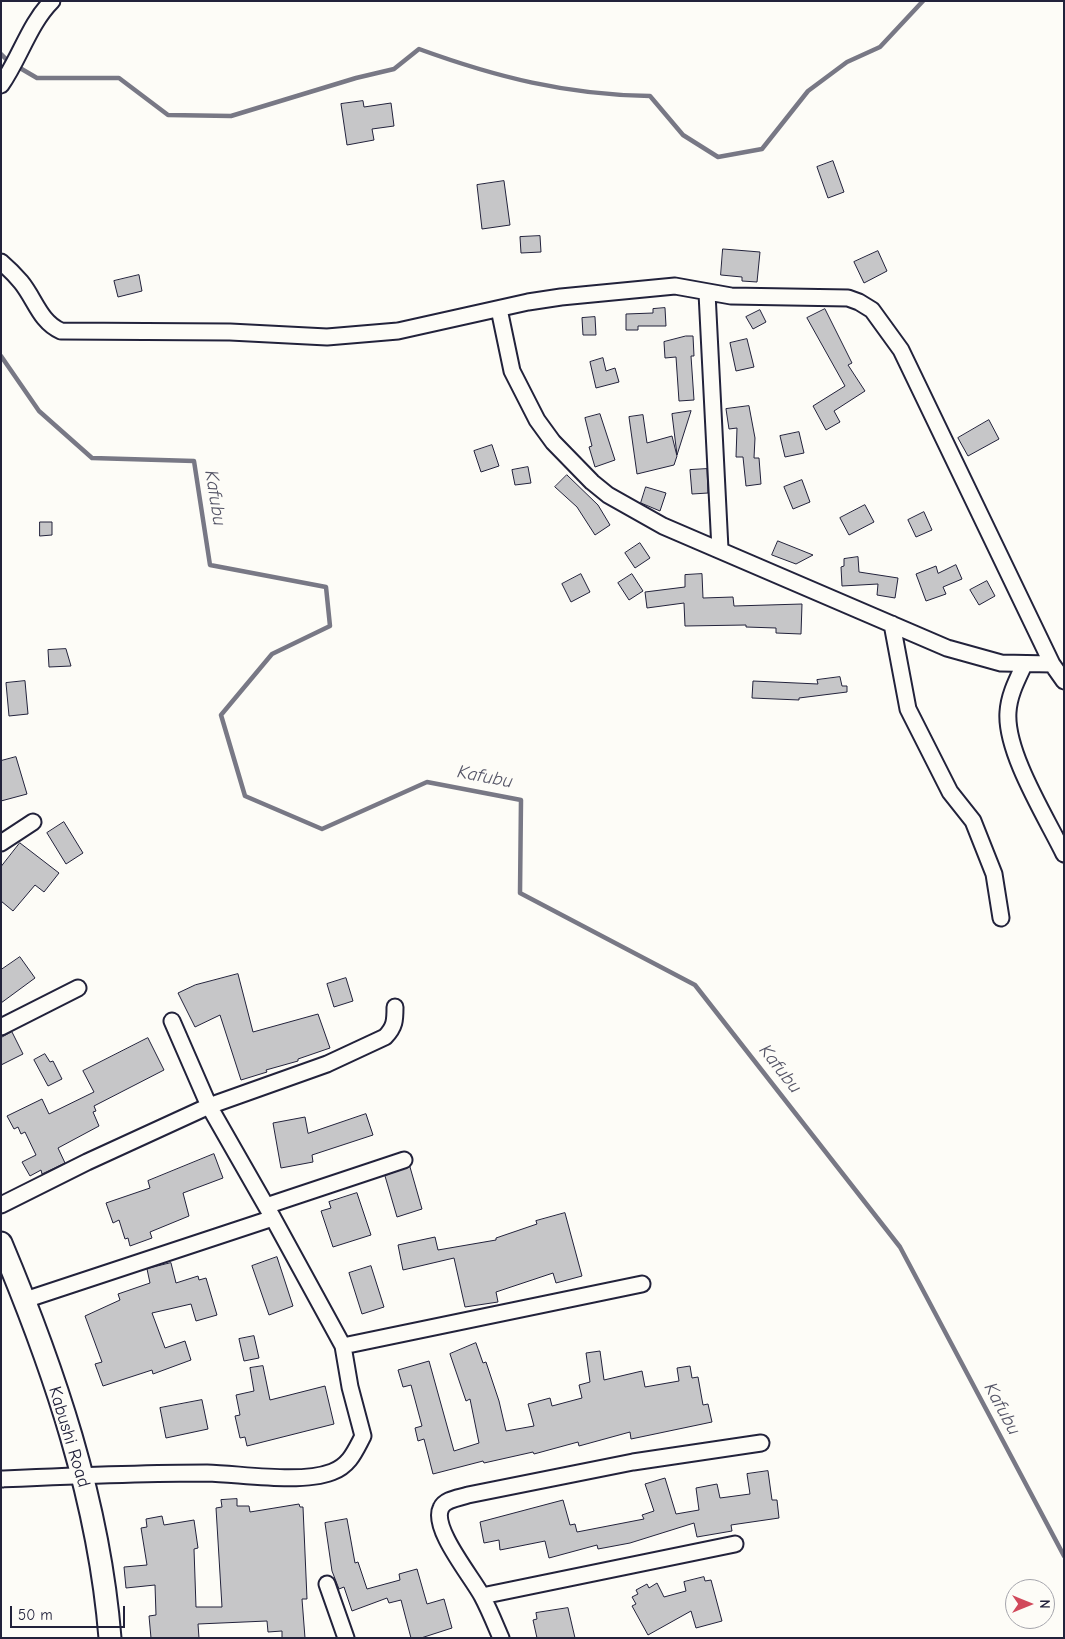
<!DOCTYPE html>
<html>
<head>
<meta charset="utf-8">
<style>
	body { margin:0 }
	#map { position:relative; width:1065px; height:1639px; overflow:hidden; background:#fdfcf7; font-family:"Comic Neue",sans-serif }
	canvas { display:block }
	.frame { position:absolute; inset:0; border:2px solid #22223b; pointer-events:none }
	.north { position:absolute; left:1005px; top:1579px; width:50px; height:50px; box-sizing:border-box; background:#fdfcf7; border:1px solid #a5a5ac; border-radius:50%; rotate:90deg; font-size:14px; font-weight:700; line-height:20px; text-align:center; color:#22223b }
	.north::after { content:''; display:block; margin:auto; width:18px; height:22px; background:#d1495b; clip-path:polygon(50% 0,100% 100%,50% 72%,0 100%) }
	.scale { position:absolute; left:10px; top:1606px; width:115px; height:22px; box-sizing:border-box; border:2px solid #22223b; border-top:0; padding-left:6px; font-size:15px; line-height:18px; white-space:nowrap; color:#22223b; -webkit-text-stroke:4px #fdfcf7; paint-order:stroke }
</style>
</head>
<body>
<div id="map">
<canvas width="1065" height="1639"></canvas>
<div class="frame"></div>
<div class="north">N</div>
<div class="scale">50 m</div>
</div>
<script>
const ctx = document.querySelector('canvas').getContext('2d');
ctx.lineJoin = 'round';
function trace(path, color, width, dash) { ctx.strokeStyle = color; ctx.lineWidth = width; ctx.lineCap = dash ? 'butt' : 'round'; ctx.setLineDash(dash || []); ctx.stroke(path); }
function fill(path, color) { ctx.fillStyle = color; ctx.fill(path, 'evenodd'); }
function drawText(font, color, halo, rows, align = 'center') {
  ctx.font = font + ' "Comic Neue",sans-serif'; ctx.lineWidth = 5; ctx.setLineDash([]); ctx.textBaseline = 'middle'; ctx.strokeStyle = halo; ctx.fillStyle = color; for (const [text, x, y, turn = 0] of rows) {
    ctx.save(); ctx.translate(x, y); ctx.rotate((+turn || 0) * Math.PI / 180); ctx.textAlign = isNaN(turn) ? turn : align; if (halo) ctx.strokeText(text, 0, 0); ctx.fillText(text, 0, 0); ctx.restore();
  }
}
trace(new Path2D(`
	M1,54L8,61L37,78H119L168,115L231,116L356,78L394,69L419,49C496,77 567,95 650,96L683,135L718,157L762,149L808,91L847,62L880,47L923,1
	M1,356L39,411L92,458L194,461L210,565L326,587L330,626L272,654L221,715L245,796L322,829L427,782L521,800L520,893L695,985L900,1247L1064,1556`), '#787885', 4.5);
const building = new Path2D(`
	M363,101L364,107L391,103L394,126L372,129L374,140L347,145L341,104Z
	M833,161L844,192L828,198L817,167Z
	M504,181L510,225L482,229L477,185Z
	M540,236L541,252L521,253L520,237Z
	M723,249L760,252L757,282L742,281V277L721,275Z
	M878,251L887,271L864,283L854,262Z
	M139,275L142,291L118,297L114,281Z
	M665,308L666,326H638V330H626V314L653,313V309Z
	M825,309L852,363L848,365L865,391L834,411L840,422L826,430L813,406L845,386L807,318Z
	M760,310L766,322L753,329L746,317Z
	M595,317L596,335H583L582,318Z
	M686,336H693L694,356H691L694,400L679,401L676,357L665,358L664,342Z
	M747,339L754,367L736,371L730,343Z
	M603,358L606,371L615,368L619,382L596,388L590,362Z
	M749,406L755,438L754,458H759L761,484L746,486L743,457H736L737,428L729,429L726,409Z
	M691,411L677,455L672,414Z
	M600,414L615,460L595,467L589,447L592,446L585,418Z
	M643,415L647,443L672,436L677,456L674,465L637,474L629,417Z
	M989,420L999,439L968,456L958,438Z
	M799,432L804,453L785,457L780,436Z
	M492,445L499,466L481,472L474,451Z
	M528,467L531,483L515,485L512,470Z
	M707,469L708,493L692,494L690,470Z
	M567,475L598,505L610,525L595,535L577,507L555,487Z
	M802,480L810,502L793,509L784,487Z
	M646,487L666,493L660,511L641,503Z
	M865,505L874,522L849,535L840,518Z
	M924,512L932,530L916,537L908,520Z
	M40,522H52V535L40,536Z
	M778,541L813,555L796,564L772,555Z
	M640,543L650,558L635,568L625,553Z
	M858,557L859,572L898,578L895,598L877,595L878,584L842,586L841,567L844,566V559Z
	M956,565L962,579L943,587L946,594L926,601L916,574L936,566L938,573Z
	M581,574L590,592L571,602L562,584Z
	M632,574L643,591L629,600L618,583Z
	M702,574L703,598L733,597L734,606L802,604L801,634L776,633V628L746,627V625L685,626L684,603L647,608L645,592L685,587V575Z
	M987,581L995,596L979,605L970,590Z
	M66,649L71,666L49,667L48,650Z
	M840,677L842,686H847V692L799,698V700L752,698L753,681L818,684L817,680Z
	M25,681L28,714L9,716L6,683Z
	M16,757L27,794L1,801V761Z
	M64,822L83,853L66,864L47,833Z
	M20,843L59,873L44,892L35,885L13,911L1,901V867Z
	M20,957L35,978L1,1003V970Z
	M238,974L253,1032L318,1014L330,1048L298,1059V1061L266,1070L267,1072L241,1080L220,1015L195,1027L178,993L195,985Z
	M346,978L353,1001L334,1007L327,984Z
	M12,1032L23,1054L1,1065V1038Z
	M148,1038L164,1070L94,1106L96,1111L93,1112L99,1126L58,1148L65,1163L42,1174L41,1170L30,1176L22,1162L36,1155L25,1132L21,1134L18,1127L14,1129L7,1116L42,1099L49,1114L94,1092L83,1071Z
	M45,1054L50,1062L53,1061L62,1079L48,1086L34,1060Z
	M366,1114L373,1135L312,1155L313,1162L281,1168L273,1123L305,1117L308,1133Z
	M214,1154L223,1178L183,1193L189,1216L150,1232L152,1238L130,1246L128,1238L125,1239L119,1220L113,1223L106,1203L150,1188L148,1181Z
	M410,1167L422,1209L397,1217L385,1176Z
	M357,1193L371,1235L333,1247L321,1211L331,1208L329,1202Z
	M565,1213L582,1276L556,1283L553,1273L496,1292L498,1302L465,1307L454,1258L403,1270L398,1245L435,1237L438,1250L496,1240V1238L537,1224L536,1221Z
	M277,1257L293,1306L269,1315L252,1266Z
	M171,1263L176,1283L198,1276L199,1280L206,1278L217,1315L196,1321L191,1304L152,1313L165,1348L185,1341L191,1360L153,1374L152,1370L103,1386L95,1364L102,1362L85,1316L120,1300L118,1294L150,1283L147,1269Z
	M371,1266L384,1307L362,1314L349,1273Z
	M254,1336L259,1358L244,1361L239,1339Z
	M476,1343L483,1363L486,1362L499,1401L506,1431L534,1426L528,1404L550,1398L552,1406L582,1398L579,1385L590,1382L586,1353L600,1351L604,1380L642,1371L645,1387L679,1381L677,1368L690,1366L692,1378L698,1377L703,1405L708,1404L712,1422L631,1439L630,1432L579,1446L578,1442L534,1454L533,1452L484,1463L483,1461L433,1474L424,1439L418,1441L415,1428L422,1426L411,1385L403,1387L398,1370L429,1361L454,1451L479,1443L470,1399L466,1401L450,1354Z
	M263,1366L270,1400L325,1386L334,1424L247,1446L245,1437L240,1438L235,1416L240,1415L236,1395L254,1391L250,1368Z
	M202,1400L208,1429L166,1438L160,1408Z
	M768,1471L772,1500H777L779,1518L731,1525L732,1531L697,1537L694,1523L630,1543L598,1549L597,1545L549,1558L545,1541L500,1550L499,1540L484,1543L480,1522L563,1500L570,1525L575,1524L577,1532L644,1519L642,1515L654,1511L645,1484L665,1478L676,1514L699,1510L696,1488L717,1484L720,1498L750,1494L747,1474Z
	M237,1499V1506H249L250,1512L299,1504L300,1507H303L307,1599H302L305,1638H282V1631L268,1632L267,1621L198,1624L199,1638H151L149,1616L156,1615L155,1585L126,1588L124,1567L147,1565L141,1528L147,1527L146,1519L162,1516L164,1525L194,1520L198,1548L194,1549L196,1607H222L216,1508L222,1507L221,1500Z
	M347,1519L355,1563L358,1562L367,1589L400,1580L399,1574L417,1569L427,1604L444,1599L452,1628L421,1638H411L401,1600L389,1603L387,1598L352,1611L344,1587L339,1589L332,1571L325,1523Z
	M704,1577L705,1581L711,1580L722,1621L696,1628L691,1611L648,1635L632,1606L636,1604L632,1597L638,1594L636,1590L647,1584L649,1588L657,1583L664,1597L686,1591L684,1582Z
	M568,1608L575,1638H537L533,1620L537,1619L536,1613Z`);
fill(building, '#c6c6c8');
trace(building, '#22223b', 1);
const minor = new Path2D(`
	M1,85C20,58 29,24 52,1
	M1,262C8,268 15,275 21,282C35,299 40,322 61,331L230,332L327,337L398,331L528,302L561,297L675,286L731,296L848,298L859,302L872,310L901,350L1052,664L1064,681
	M707,293L720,549
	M499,309L512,371L537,420L553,442L592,482L608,495L663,526L947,648L1001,663L1052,664
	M892,624L908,709L950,792L973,821L994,874L1001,918
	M1024,665C1017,680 1009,695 1008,712C1005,752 1046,817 1064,854
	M1,843L33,822
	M172,1021L209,1106L273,1218
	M1,1027L78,988
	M1,1205L87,1162L209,1106L327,1064L385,1037C395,1027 395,1020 395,1007
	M266,1206L404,1160
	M343,1346L642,1284
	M1,1479C70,1476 138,1473 207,1473C242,1474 301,1484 332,1472C350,1465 355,1451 363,1436L350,1387L343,1346L273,1218L25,1300
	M327,1584L346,1638
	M482,1596L735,1544
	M501,1638C495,1624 489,1609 482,1596C472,1577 431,1528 441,1508C445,1499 459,1498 468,1495L633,1462L761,1443`);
const secondary = new Path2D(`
	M1,1243C54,1369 99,1501 110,1638`);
trace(minor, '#22223b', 19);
trace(secondary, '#22223b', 25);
trace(minor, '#fdfcf7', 15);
trace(secondary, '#fdfcf7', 21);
drawText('18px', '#22223b', '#fdfcf7', [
	["Kabushi Road",69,1437,73]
]);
drawText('italic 19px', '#545466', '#fdfcf7', [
	["Kafubu",215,498,81],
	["Kafubu",485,777,11],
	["Kafubu",780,1069,52],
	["Kafubu",1002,1409,62]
]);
</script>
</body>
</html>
